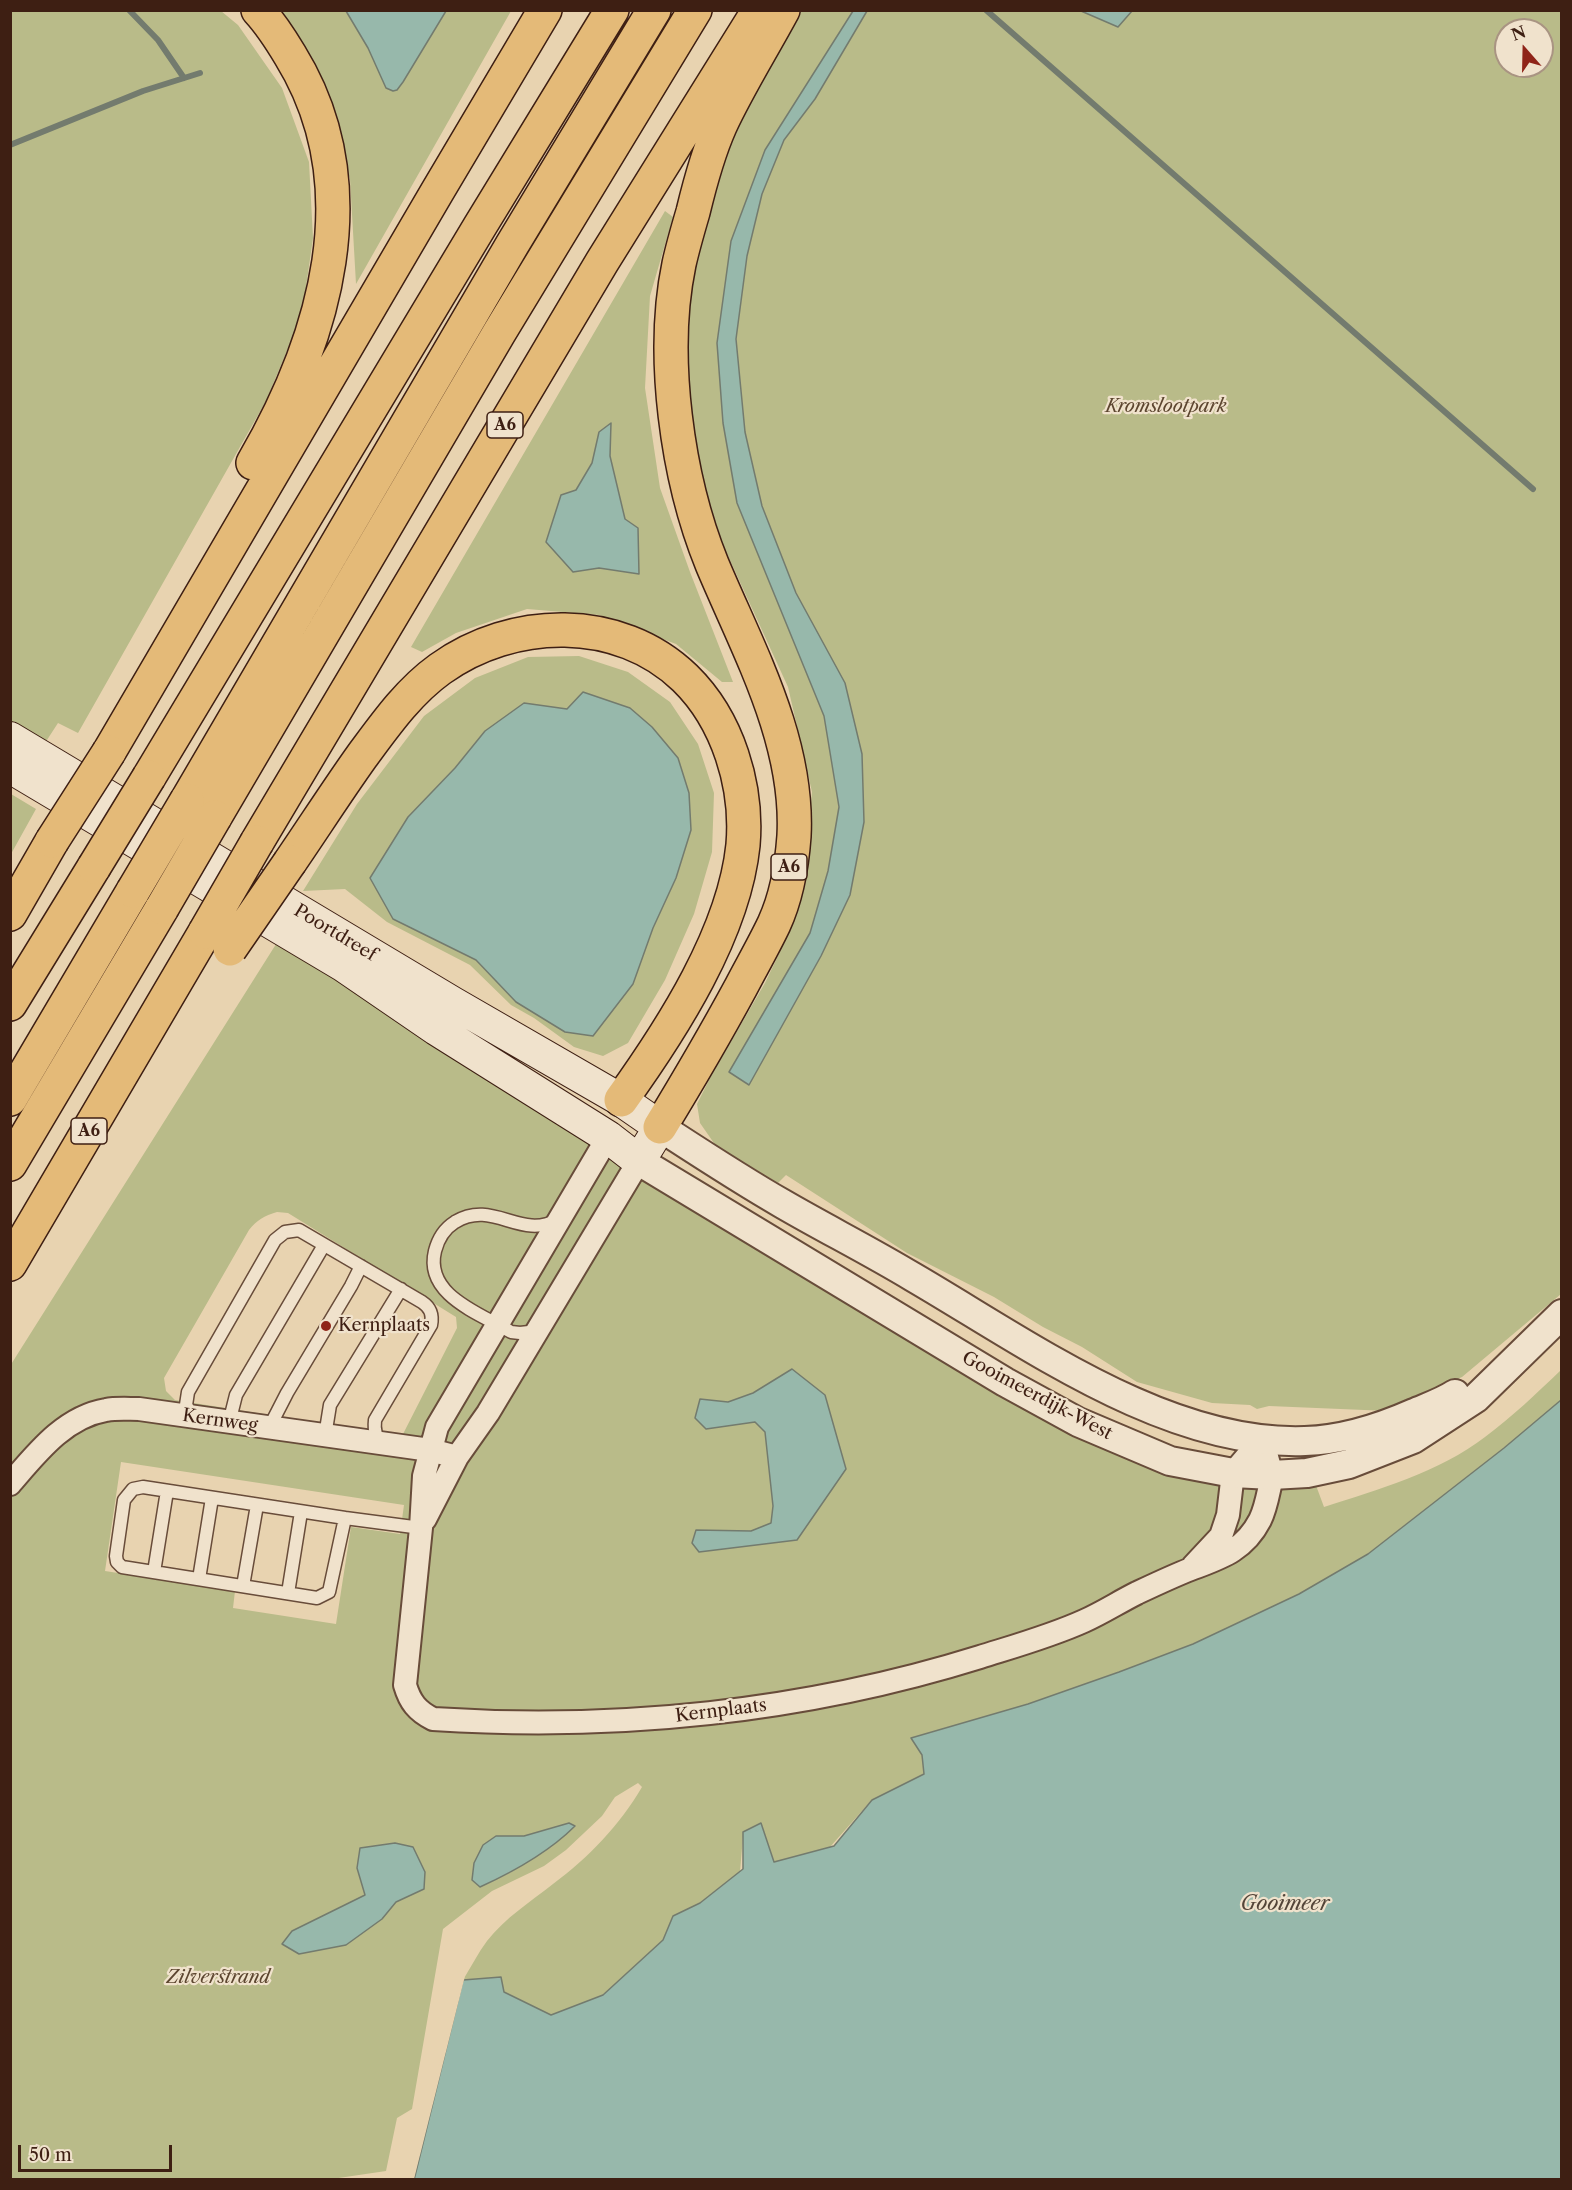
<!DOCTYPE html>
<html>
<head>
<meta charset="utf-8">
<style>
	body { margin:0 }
	#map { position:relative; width:1572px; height:2190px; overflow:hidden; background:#e8d3b0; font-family:"Libre Caslon Text",serif }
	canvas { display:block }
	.frame { position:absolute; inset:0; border:12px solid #3e1f13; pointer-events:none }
	.north { position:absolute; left:1494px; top:18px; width:60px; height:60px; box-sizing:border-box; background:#f0e2cc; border:2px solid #a99482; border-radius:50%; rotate:340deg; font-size:16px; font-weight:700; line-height:24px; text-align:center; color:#3e1f13 }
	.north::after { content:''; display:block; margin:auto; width:21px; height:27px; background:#8f2418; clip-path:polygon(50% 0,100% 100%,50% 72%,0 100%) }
	.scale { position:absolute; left:18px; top:2145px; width:154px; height:27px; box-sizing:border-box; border:3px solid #3e1f13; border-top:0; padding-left:8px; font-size:18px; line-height:21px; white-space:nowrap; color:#3e1f13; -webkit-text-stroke:4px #f0e2cc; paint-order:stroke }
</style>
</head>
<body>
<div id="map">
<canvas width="1572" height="2190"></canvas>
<div class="frame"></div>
<div class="north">N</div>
<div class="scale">50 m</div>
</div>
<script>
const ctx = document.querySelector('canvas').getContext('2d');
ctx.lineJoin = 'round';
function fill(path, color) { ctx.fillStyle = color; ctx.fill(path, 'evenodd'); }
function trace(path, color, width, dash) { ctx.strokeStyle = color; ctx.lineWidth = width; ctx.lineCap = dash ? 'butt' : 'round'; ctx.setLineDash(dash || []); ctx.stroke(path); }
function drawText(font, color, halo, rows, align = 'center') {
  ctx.font = font + ' "Libre Caslon Text",serif'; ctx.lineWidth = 4.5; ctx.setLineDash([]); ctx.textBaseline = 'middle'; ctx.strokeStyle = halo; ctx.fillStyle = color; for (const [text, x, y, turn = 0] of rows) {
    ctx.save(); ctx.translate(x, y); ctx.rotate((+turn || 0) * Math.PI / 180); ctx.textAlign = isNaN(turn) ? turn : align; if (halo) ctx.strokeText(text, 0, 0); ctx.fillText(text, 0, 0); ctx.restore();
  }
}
fill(new Path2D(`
	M10,11H221L238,25L282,88L309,162L313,238L302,315L266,401L78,733L58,723L45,743L10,724Z
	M273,11H346L368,48L403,82L446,11H511L356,284L350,179L320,80Z
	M800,11H853L765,150L731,241L717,343L723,423L737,503L824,716L839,807L828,871L810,933L730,1072L748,1085L821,956L850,895L864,822L796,593L762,506L745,432L736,339L747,256L762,194L784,140L815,99L867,11H1561V1294L1462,1377L1388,1411L1269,1406L1257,1409L1250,1405L1212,1403L1137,1382L1082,1347L1043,1327L994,1297L907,1253L786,1175L778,1183L716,1146L700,1123L697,1104L711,1076L765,983L787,937L803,887L812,792L788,687L723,545L692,450L683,351L698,240L735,129L787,31ZM1506,30H1542V66H1506Z
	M665,211L673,217L650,296L645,388L660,488L690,572L733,682H722L676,644L599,615L527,609L456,633L422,652L411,647ZM599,432L610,456L625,519L638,529V574L599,568L573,572L561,495L576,490L592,463Z
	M579,656L628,672L670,702L698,744L714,793L712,852L694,914L665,980L628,1043L603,1056L574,1047L534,1018L511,1005L470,965L387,922L345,889L303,891L357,804L424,716L475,678L528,657ZM567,709L691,830L676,878L653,928L516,1002L476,960L393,919L371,878L408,817L455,768L485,731Z
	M11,794L36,809L11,854Z
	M278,941L1128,1452L1314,1480L1324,1507C1377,1490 1440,1472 1485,1437C1512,1417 1537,1393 1561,1370L1562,1400L1504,1448L1368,1554L1299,1594L1193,1644L1119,1672L1028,1704L911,1738L922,1755L924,1774L869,1803L830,1847L774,1862L761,1823L743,1836L740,1872L697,1905L673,1916L663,1940L603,1995L551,2015L503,1992L500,1977L463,1980C471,1967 478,1953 487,1941C505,1918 530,1902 553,1884C588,1858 620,1825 642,1787L638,1783L615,1797L602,1816L566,1850L544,1866L492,1891L443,1929L412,2109L397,2118L386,2171L325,2180H11L10,1366ZM277,1212L288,1213L456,1317L457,1328L402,1436L175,1400L166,1391L164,1378L249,1230C257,1220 264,1216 277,1212ZM792,1369L796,1540L696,1530L751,1531L771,1523L773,1506L765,1432L755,1422L706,1428L700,1399L728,1402L753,1393ZM121,1462L404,1505L400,1534L351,1527L336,1624L233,1608L235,1591L105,1571ZM556,1845L539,1853L511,1872L480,1887L474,1882Z`), '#b9bb89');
const water = new Path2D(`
	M346,11H446L403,82L397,90L393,91L386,88L368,48Z
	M853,11H867L815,99L784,140L762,194L747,256L736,339L745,432L762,506L796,593L845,683L862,754L864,822L850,895L821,956L749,1085L729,1072L810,933L828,871L839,807L824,716L737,503L723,423L717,343L731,241L765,150Z
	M1081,11L1132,10V11L1118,27Z
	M611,423L610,456L625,519L638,528L639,574L599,568L573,572L546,542L561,495L576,490L592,463L599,432Z
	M583,692L630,708L652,727L678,758L689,793L691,830L676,878L653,928L633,984L593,1036L565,1032L516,1002L476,960L393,919L370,878L408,817L455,768L485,731L524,703L567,709Z
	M792,1369L825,1395L846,1469L797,1540L699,1552L692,1543L696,1530L751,1531L771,1523L773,1506L765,1432L755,1422L706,1429L695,1418L700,1399L728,1402L753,1393Z
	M1561,1400V2179L414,2180L463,1980L501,1977L504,1992L551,2015L603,1995L663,1940L673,1916L700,1903L743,1869V1832L761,1823L774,1862L834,1846L872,1800L924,1774L922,1755L911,1738L1028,1704L1119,1672L1193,1644L1299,1594L1368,1554L1504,1448Z
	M569,1823L575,1826C549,1852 513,1872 480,1887L472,1880L474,1863L483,1845L496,1836H524Z
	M395,1843L413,1847L425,1872L424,1889L396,1902L382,1919L346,1945L299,1954L282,1944L292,1931L365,1895L357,1868L360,1848Z`);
fill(water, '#97b8ab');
trace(water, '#737b6e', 1.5);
fill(new Path2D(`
	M465,1976L414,2179L411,2180L460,1979Z`), '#e8d3b0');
trace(new Path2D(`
	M129,10L158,40L184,78
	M986,10L1533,489
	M10,145L143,91L200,73`), '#737b6e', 6);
const service = new Path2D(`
	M538,1331L520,1333L511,1332C482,1314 424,1296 435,1251C438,1239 444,1229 455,1222C493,1199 520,1240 557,1220
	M193,1417L186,1405L188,1392L275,1240L285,1232L299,1230L422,1302C431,1308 433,1315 431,1325L375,1420C374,1429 375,1438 383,1443
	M229,1423L236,1395L324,1245
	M269,1428L287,1393L351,1286L361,1266
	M325,1436L330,1405L401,1289
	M143,1487L345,1518L329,1592L317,1598L122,1567L117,1562L116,1556L124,1500L133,1489Z
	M345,1518L421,1528
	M154,1572L167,1491
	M199,1579L212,1498
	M243,1586L257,1505
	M288,1593L301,1512`);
const minor = new Path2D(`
	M608,1137L437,1427L424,1476L421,1528L405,1685C410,1702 417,1711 433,1719C617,1731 804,1712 980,1657C1015,1646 1051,1636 1084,1621C1102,1613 1119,1602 1137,1593C1154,1585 1173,1576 1191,1569C1220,1558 1244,1551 1260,1520C1266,1508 1268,1494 1271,1481L1272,1475L1262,1439
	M10,1484C36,1454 64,1417 106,1410C116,1408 128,1409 139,1409L430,1450L457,1457
	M425,1519L457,1457L488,1413L639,1161
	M1193,1566L1221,1536L1228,1515L1233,1473L1262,1439`);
const tertiary = new Path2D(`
	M660,1127C700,1153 741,1180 783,1204C826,1229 870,1251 913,1277C1028,1344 1167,1446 1305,1441C1343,1440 1380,1428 1414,1413C1428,1407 1443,1402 1455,1394
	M639,1161L1005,1382L1078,1422L1170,1461L1233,1473L1272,1475L1307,1473L1349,1464L1413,1439L1476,1398L1562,1314`);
const secondary = new Path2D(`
	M10,738L453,1003L621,1100L660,1127L639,1161L608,1137L436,1029L344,966L10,767`);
const motorway = new Path2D(`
	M253,463C325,339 371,186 290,55C281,40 270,23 258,10
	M109,752L437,192L545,10
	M149,777L480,226L612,10
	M187,800L512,245L654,10
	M215,817L499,333L695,10
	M257,842L602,262L759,10
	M290,862C314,827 337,791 362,756C385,725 408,692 440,669C512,617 619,614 685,678C728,720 748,786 743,845C734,933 672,1029 621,1100
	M10,914L52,841
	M10,1004L94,867
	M10,1099L133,891
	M660,1127C688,1081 715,1035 741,987C752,966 764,945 774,924C786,898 792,864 794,836C799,740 748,650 712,564C677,478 660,355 679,264C683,246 688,229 693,212C700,183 708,153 720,126C738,87 762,49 783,10
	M10,1164L162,908
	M10,1264L205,932`);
trace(service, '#684c3a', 15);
trace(minor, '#684c3a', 26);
trace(tertiary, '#684c3a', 32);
trace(secondary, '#3e1f13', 34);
trace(motorway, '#3e1f13', 36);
trace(service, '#f0e2cc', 12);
trace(minor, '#f0e2cc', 22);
trace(tertiary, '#f0e2cc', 28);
trace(secondary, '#f0e2cc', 32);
trace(motorway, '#e4ba78', 33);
const motorwayBridge = new Path2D(`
	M52,841L109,752
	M94,867L149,777
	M133,891L187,800
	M162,908L215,817
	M205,932L257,842
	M230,949L290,862`);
trace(motorwayBridge, '#3e1f13', 36, []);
trace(motorwayBridge, '#e4ba78', 33);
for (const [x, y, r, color] of [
	[326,1326,6,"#8f2418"]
]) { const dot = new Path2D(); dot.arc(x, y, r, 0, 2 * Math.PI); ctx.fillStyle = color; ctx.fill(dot); trace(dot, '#f0e2cc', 2); }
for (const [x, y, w] of [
	[505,425,36],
	[789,867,36],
	[89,1131,36]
]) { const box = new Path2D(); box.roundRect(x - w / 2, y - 13, w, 26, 4.5); ctx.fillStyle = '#f0e2cc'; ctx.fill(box); trace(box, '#3e1f13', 1.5); }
drawText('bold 16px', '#3e1f13', null, [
	["A6",505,425],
	["A6",789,867],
	["A6",89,1131]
]);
drawText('italic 18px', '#5d4630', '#f0e2cc', [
	["Kromslootpark",1166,407],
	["Zilverstrand",218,1978]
]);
drawText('18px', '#3e1f13', '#f0e2cc', [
	["Poortdreef",335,933,31],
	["Gooimeerdijk-West",1037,1396,28],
	["Kernweg",220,1421,8],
	["Kernplaats",721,1711,-7]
]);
drawText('18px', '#3e1f13', '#f0e2cc', [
	["Kernplaats",338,1326]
], 'left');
drawText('italic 20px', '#544539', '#f0e2cc', [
	["Gooimeer",1285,1904]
]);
</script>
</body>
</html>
